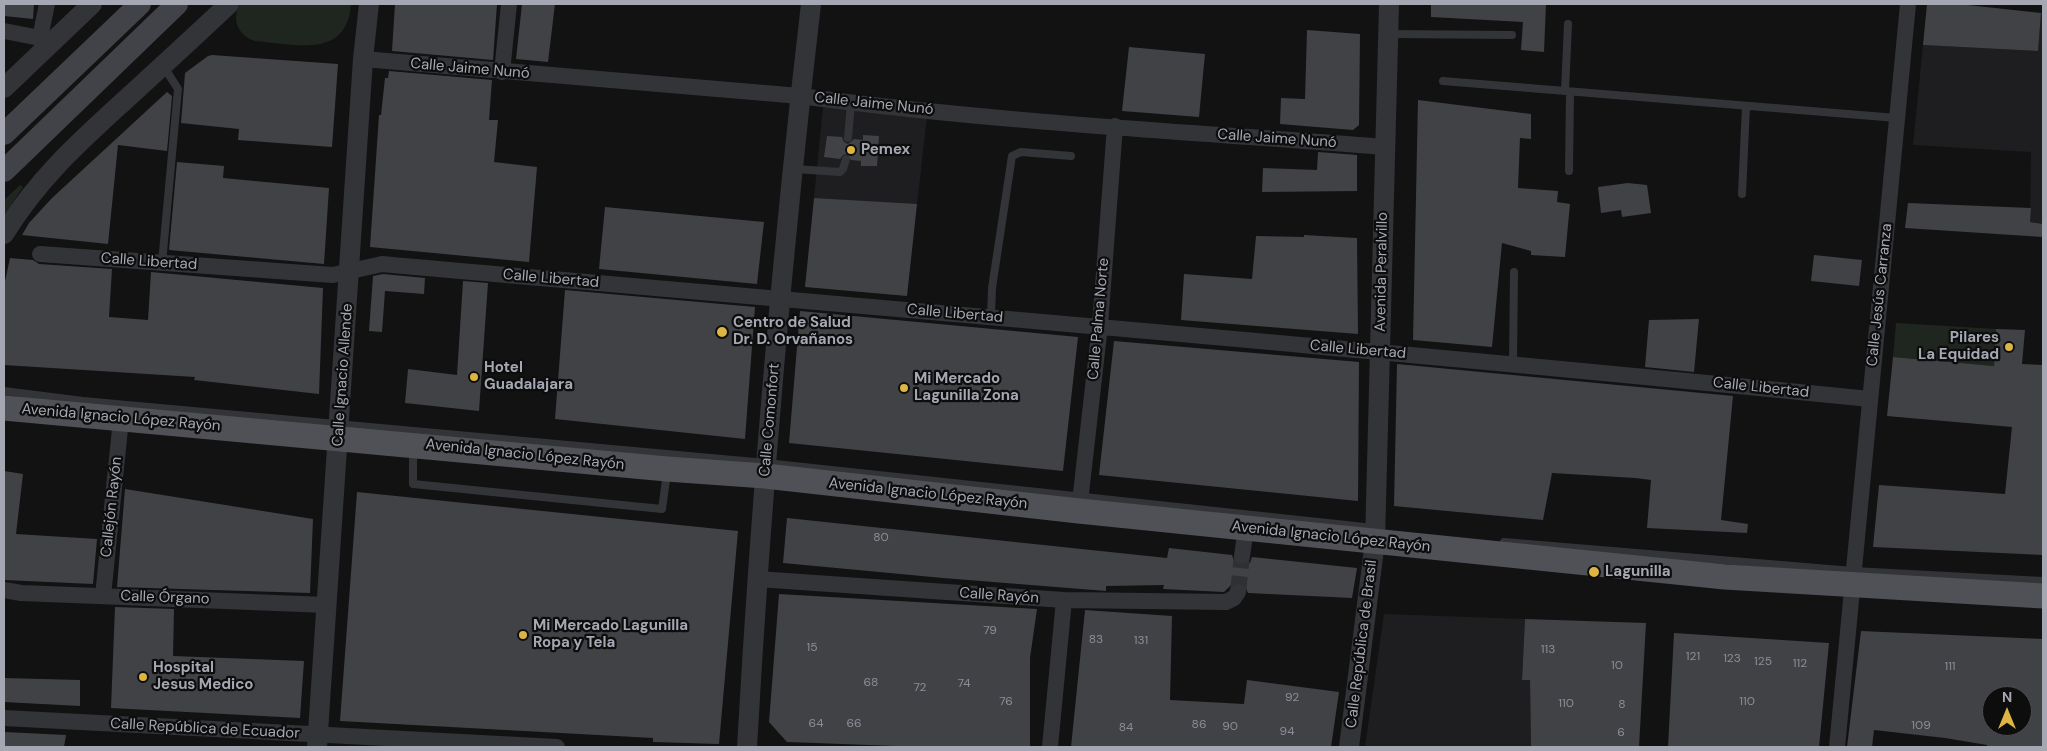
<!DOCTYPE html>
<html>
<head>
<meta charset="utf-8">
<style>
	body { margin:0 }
	#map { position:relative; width:2047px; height:751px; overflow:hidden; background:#121213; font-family:"DM Sans",sans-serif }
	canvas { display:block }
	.frame { position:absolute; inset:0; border:5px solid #a5a8b2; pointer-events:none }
	.north { position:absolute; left:1982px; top:686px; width:50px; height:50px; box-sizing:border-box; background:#0d0d0e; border:1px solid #4a4b50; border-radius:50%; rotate:0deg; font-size:14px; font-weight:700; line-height:20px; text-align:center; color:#a5a8b2 }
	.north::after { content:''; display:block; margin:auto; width:18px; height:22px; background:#dcb542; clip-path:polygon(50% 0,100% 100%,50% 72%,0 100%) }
</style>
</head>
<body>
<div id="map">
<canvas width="2047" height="751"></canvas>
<div class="frame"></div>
<div class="north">N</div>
</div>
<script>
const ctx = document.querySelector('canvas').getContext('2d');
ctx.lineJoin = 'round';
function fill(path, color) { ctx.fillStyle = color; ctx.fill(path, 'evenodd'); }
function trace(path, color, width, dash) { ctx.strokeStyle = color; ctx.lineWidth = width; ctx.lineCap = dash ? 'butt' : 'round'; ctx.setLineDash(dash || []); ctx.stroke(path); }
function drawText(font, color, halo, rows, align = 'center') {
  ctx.font = font + ' "DM Sans",sans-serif'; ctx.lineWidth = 4.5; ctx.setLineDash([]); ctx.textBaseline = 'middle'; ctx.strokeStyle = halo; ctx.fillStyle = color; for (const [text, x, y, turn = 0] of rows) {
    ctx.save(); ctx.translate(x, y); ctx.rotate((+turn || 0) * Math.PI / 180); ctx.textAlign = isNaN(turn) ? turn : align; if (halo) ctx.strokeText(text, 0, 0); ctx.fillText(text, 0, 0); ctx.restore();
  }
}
fill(new Path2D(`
	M2041,13H2043V224L2030,222L2031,152L1913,145L1923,45L2038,51Z
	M823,107L927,116L917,205L814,198Z
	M1384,614L1525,619L1522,679L1530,680L1531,747H1365Z`), '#1e1e20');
fill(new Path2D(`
	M240,4H351C347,60 294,44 255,41C238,36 231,19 240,4Z
	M20,185L23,187L4,216V200Z
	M1896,323L1996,329L1994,366L1893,357Z`), '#1f2620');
fill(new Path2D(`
	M4,4H34L33,19L4,16Z
	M395,4H497L493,60L392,51Z
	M522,4H555L548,62L516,59Z
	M1431,4H1546L1544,52L1521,50L1523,22L1431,17Z
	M1927,4H1958L2041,13L2038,51L1923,45Z
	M1307,30L1360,34L1359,125L1353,130L1280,124L1281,98L1305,99Z
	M1129,47L1205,54L1199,117L1122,111Z
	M212,55L338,64L332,147L238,140L239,129L181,123L185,73L208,56Z
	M389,71L492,80L489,120H498L494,162L537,167L529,262L370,247L379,115H381L385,78H388Z
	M167,92L172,96L167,151L118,145L108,244L22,235L29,223L52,198Z
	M1418,100L1531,114V139L1520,138L1518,188L1558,191L1557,202L1570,204L1565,257L1531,255V251L1502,243L1492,347L1413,340Z
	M863,135L879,136L877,166H861V161L851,160L847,154L843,155L840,159L824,157L827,136L842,137L844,142L848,144L854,139L863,140Z
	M1318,152L1357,155V191L1262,192L1263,168L1317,170Z
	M177,162L224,166L223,178L329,188L324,264L169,250Z
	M1628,183L1647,185L1651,213L1622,217L1621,210L1601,213L1598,187Z
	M814,198L917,204L907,296L805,287Z
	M1908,203L2031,208L2030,222L2043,224V237L1905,228Z
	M605,207L764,222L757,284L599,269Z
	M1304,235L1357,238L1358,334L1181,320L1184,274L1252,279L1256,236L1304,237Z
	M1814,255L1862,260L1859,286L1811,281Z
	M10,258L33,260L39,264L112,269L109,317L148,320L151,272L323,288L319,394L194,380L195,377L4,365V286Z
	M383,274L425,278L424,294L385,291L382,332L369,331L373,276Z
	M463,281L488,283L479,411L405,403L408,369L457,375Z
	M565,290L755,307L745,439L555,419Z
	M800,311L1078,337L1063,471L789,443Z
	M1699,319L1694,372L1645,367L1649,320Z
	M1996,329L2025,330L2022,364L2043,365V555L1873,547L1879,485L2005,494L2012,427L1887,416L1893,357L1994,366Z
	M1114,341L1359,362L1358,501L1099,475Z
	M1397,364L1733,396L1721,520L1748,524L1747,533L1647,528L1651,480L1635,478L1552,473L1543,520L1394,506Z
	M4,471L23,474L16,534L97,539L93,584L4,580Z
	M125,489L313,519L310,593L117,587Z
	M357,492L738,531L719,744L653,742V738L340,721Z
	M787,518L1167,558L1169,548L1232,555L1235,564L1241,566L1250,563L1252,557L1357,568L1352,598L1248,593L1244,584L1238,582L1233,583L1224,592L1163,589L1164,585L1106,586V591L943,578L783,563Z
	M779,594L1037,609L1030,658V747H924L787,742L769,722Z
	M115,607L174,609L173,656L304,661L300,718L111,708Z
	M1085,610L1172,616L1170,700L1244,704L1247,680L1339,692L1331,747H1071Z
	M1525,619L1646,623L1639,747H1531L1530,680H1522Z
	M1861,631L2043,639V747H1987V745L1945,738L1874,730L1872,747H1847ZM1992,696H2022V726H1992Z
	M1674,633L1829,643L1819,747H1668Z
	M4,678L80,680V706L4,702Z
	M4,732L66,735L64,747H4Z`), '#414246');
trace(new Path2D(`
	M1238,592L1242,556`), '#2f3033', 16, [16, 8]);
trace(new Path2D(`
	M1390,34L1512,35
	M1443,81L1897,118
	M1565,91L1568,24
	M848,138L851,103
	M795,169L840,172L843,169L846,159
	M1569,171L1570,92
	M1742,194L1746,106
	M162,263L178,89L164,67
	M991,317L992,288L1012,156L1021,152L1071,156
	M1513,363L1514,272
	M4,391L83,401L766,463L1374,528
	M413,449V484L662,509L667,473
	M1504,542L1853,571L2043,581`), '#333438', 8);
trace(new Path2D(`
	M4,31L40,38L47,47
	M40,38L47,4
	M363,59L800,96C994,122 1190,132 1385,147
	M502,72L509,4
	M40,254L333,275L382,264C878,308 1374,349 1870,399
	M1079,511L1100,325L1115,126
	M1242,556L1246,528
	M757,579L1064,600L1226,602L1234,598L1238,592
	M4,590L21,593L327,605
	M103,596L121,419
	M4,718L557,747
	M1050,747L1064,600
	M1837,747L1908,4`), '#333438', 16);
trace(new Path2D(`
	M4,88L92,4
	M4,234C37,180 76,145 123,102C158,70 194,37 229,4
	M317,747L363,59L369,4
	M747,747C761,499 782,251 811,4
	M1349,747L1375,541L1389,4`), '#333438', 20);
trace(new Path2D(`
	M4,134L140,4
	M4,171L177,4`), '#424348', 22);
trace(new Path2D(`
	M4,408L667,469L765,476L1079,511L1725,577L2043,596`), '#505156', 25);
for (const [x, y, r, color] of [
	[851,150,5,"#dcb542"],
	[722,332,6,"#dcb542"],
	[2009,347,5,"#dcb542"],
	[474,377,5,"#dcb542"],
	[904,388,5,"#dcb542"],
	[1594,572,6,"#dcb542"],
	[523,635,5,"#dcb542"],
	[143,677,5,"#dcb542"]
]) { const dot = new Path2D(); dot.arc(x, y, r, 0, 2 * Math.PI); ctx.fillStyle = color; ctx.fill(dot); trace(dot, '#0d0d0e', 2); }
drawText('12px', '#8c8e97', null, [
	["80",881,538],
	["79",990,631],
	["83",1096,640],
	["131",1141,641],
	["15",812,648],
	["113",1548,650],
	["121",1693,657],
	["123",1732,659],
	["125",1763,662],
	["112",1800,664],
	["10",1617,666],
	["111",1950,667],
	["68",871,683],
	["74",964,684],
	["72",920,688],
	["92",1292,698],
	["76",1006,702],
	["110",1747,702],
	["110",1566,704],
	["8",1622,705],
	["64",816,724],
	["66",854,724],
	["86",1199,725],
	["109",1921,726],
	["90",1230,727],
	["84",1126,728],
	["94",1287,732],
	["6",1621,733]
]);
drawText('15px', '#a5a8b2', '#0d0d0e', [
	["Calle Jaime Nunó",470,69,5],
	["Calle Jaime Nunó",874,104,6],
	["Calle Jaime Nunó",1277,139,4],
	["Calle Libertad",149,262,4],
	["Avenida Peralvillo",1382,272,-89],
	["Calle Libertad",551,279,5],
	["Calle Jesús Carranza",1880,295,-84],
	["Calle Libertad",955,314,5],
	["Calle Palma Norte",1099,319,-85],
	["Calle Libertad",1358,350,5],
	["Calle Ignacio Allende",343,375,-86],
	["Calle Libertad",1761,388,6],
	["Avenida Ignacio López Rayón",121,418,5],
	["Calle Comonfort",770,420,-85],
	["Avenida Ignacio López Rayón",525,455,6],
	["Avenida Ignacio López Rayón",928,494,6],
	["Callejón Rayón",112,507,-84],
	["Avenida Ignacio López Rayón",1331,537,6],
	["Calle Rayón",999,596,4],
	["Calle Órgano",165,598,2],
	["Calle República de Brasil",1362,644,-83],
	["Calle República de Ecuador",205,729,3]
]);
drawText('bold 15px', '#a5a8b2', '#0d0d0e', [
	["Pemex",861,150],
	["Centro de Salud",733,323],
	["Dr. D. Orvañanos",733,340],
	["Pilares",1999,338,"right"],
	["La Equidad",1999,355,"right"],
	["Hotel",484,368],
	["Guadalajara",484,385],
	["Mi Mercado",914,379],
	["Lagunilla Zona",914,396],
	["Lagunilla",1605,572],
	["Mi Mercado Lagunilla",533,626],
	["Ropa y Tela",533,643],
	["Hospital",153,668],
	["Jesus Medico",153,685]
], 'left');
</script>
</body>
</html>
